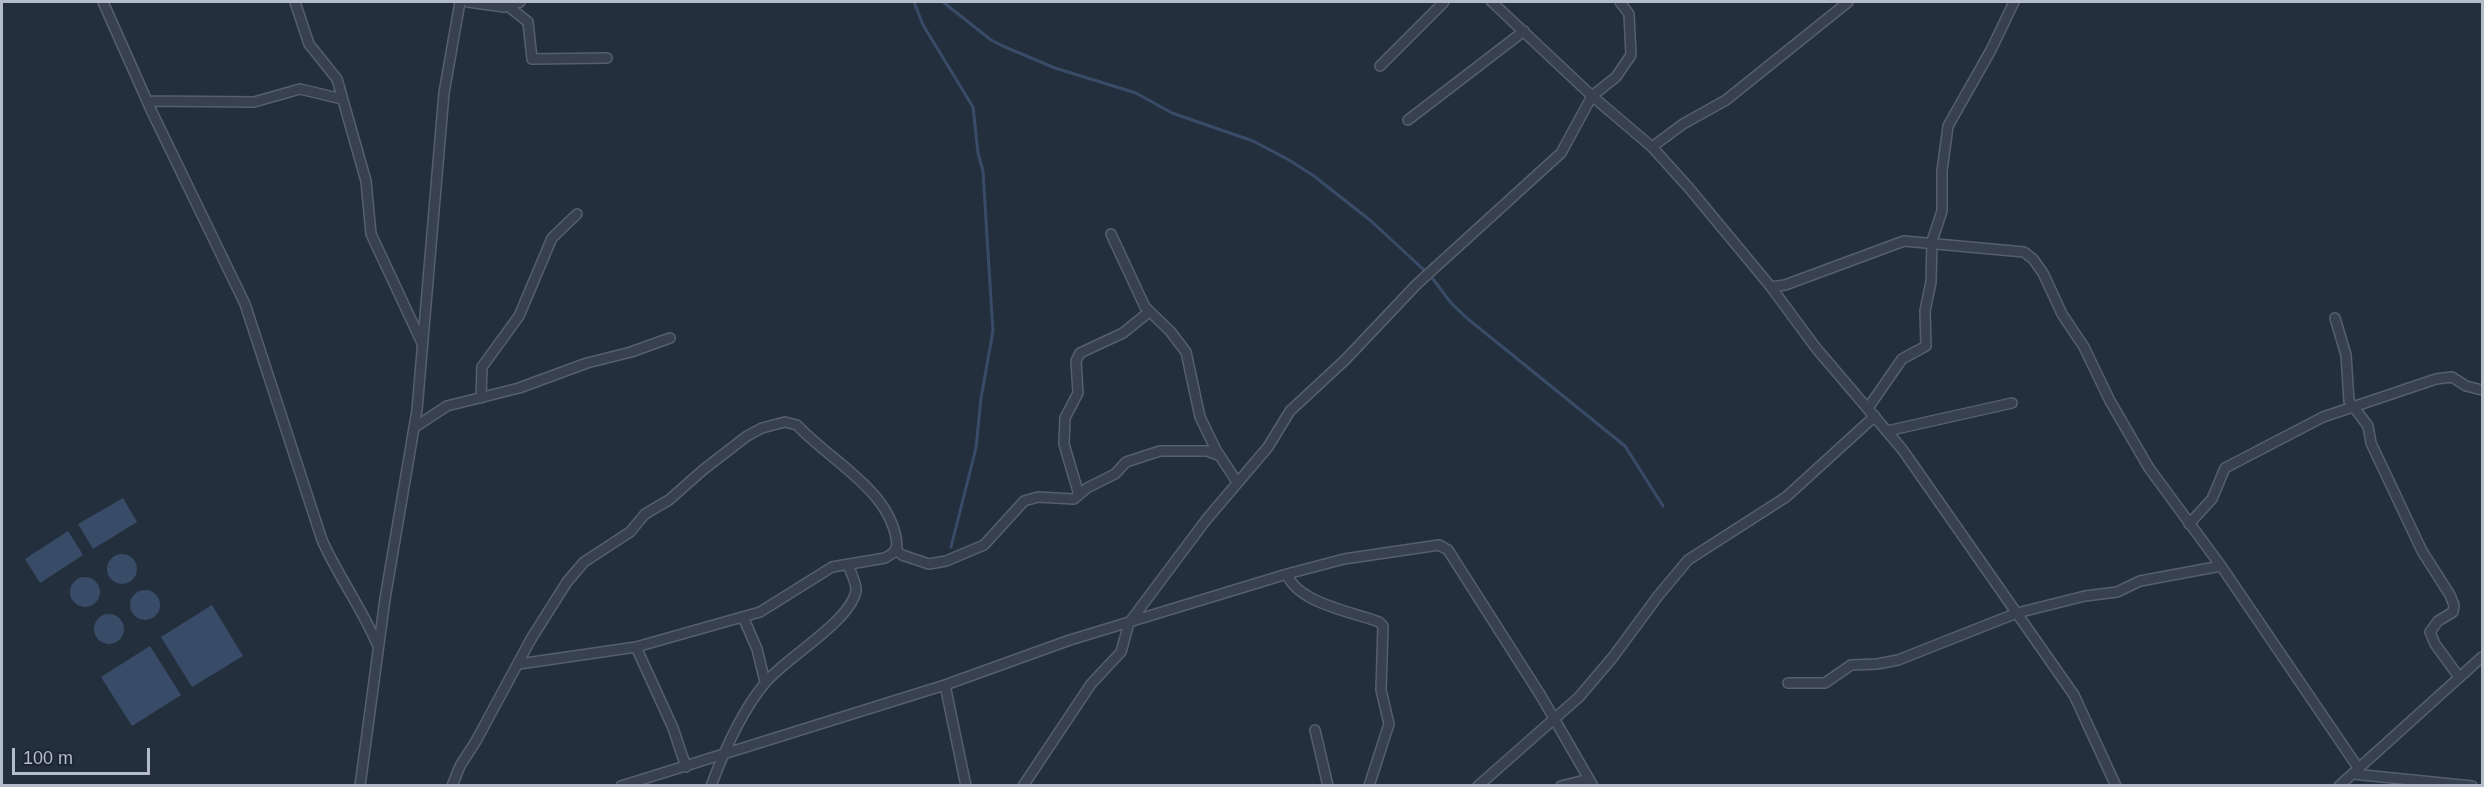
<!DOCTYPE html>
<html>
<head>
<meta charset="utf-8">
<style>
	body { margin:0 }
	#map { position:relative; width:2484px; height:787px; overflow:hidden; background:#242f3e; font-family:Helvetica,sans-serif }
	canvas { display:block }
	.frame { position:absolute; inset:0; border:3px solid #b4bcc9; pointer-events:none }
	.scale { position:absolute; left:12px; top:748px; width:138px; height:27px; box-sizing:border-box; border:3px solid #b4bcc9; border-top:0; padding-left:8px; font-size:18px; line-height:21px; white-space:nowrap; color:#b4bcc9; -webkit-text-stroke:4px #1d2633; paint-order:stroke }
</style>
</head>
<body>
<div id="map">
<canvas width="2484" height="787"></canvas>
<div class="frame"></div>
<div class="scale">100 m</div>
</div>
<script>
const ctx = document.querySelector('canvas').getContext('2d');
ctx.lineJoin = 'round';
function fill(path, color) { ctx.fillStyle = color; ctx.fill(path, 'evenodd'); }
function trace(path, color, width, dash) { ctx.strokeStyle = color; ctx.lineWidth = width; ctx.lineCap = dash ? 'butt' : 'round'; ctx.setLineDash(dash || []); ctx.stroke(path); }
fill(new Path2D(`
	M123,498L137,522L93,549L78,524Z
	M68,531L83,555L40,583L25,559Z
	M107 569a15 15 0 1 1 30 0a15 15 0 1 1-30 0Z
	M70 592a15 15 0 1 1 30 0a15 15 0 1 1-30 0Z
	M130 605a15 15 0 1 1 30 0a15 15 0 1 1-30 0Z
	M212,605L243,656L192,687L161,637Z
	M94 629a15 15 0 1 1 30 0a15 15 0 1 1-30 0Z
	M150,646L181,695L132,726L101,677Z`), '#394c67');
trace(new Path2D(`
	M914,2L923,25L973,107L978,153L983,171L987,237L993,331L981,398L976,448L951,547
	M943,2L991,40L1005,47L1055,68L1136,93L1172,113L1253,141L1289,160L1314,176L1371,221L1424,270
	M1433,279L1451,303L1468,319L1625,446L1663,506`), '#394c67', 3);
const minor = new Path2D(`
	M103,2L152,112L245,304L322,540C338,576 362,608 377,644
	M295,2L309,44L337,79L366,181L371,234L422,343
	M468,2L504,7L520,2
	M1492,2L1592,96L1652,147L1689,188L1771,287L1816,348L1902,449L2074,695L2116,786
	M508,6L528,22L532,59L607,58
	M1380,66L1444,2
	M147,101L254,102L300,89L342,99
	M1408,120L1524,31
	M1652,147L1683,124L1726,100L1848,2
	M1111,234L1145,307L1170,331L1186,352L1200,417L1216,450L1237,482
	M1771,287L1785,285L1904,241L2024,252L2033,259L2043,273L2062,314L2084,347L2110,401L2149,468L2221,566L2359,769
	M2335,318L2346,355L2349,401L2368,426L2371,443L2422,551L2450,595L2454,605L2453,612L2438,621L2430,632L2435,644L2459,677
	M481,398L482,367L519,316L552,238L577,214
	M1868,408L1902,359L1926,346L1925,311L1931,282L1932,241L1942,211V171L1948,126L1991,50L2014,2
	M415,427L447,406L519,388L587,363L631,352L670,338
	M1887,431L2012,403
	M1079,495L1064,444L1065,418L1078,393L1076,361L1080,353L1123,333L1149,312
	M2189,524L2212,499L2225,468L2323,417L2436,379L2452,377L2466,386L2482,390
	M896,550L902,555L929,564L946,561L984,545L1024,501L1038,497L1074,499L1087,488L1115,474L1126,462L1160,451H1207L1218,455
	M1287,574C1297,603 1353,612 1379,622L1383,626L1381,690L1389,724L1369,786
	M743,617L757,649L765,682
	M636,647L673,728L686,767
	M1788,683H1825L1851,665L1877,664L1898,660L2017,613L2085,596L2117,592L2140,581L2221,566
	M945,685L966,786
	M1315,730L1328,786
	M2353,774L2472,786
	M360,786L385,599L417,410L444,93L460,2
	M452,786L460,766L476,741L531,639L567,582L584,562L630,532L645,514L669,500L703,470L747,436L762,428L785,422L797,425C830,461 894,492 897,546L893,553L885,558L832,567L760,612L636,647L519,664
	M621,786L945,685L1070,640L1287,574L1344,559L1439,545L1448,550L1541,696L1593,786
	M711,786C724,751 741,712 765,683C785,658 850,622 856,591C857,583 850,572 848,564
	M1023,786L1091,684L1121,652L1129,623L1206,520L1268,447L1290,411L1345,360L1417,284L1561,153L1592,96L1616,77L1631,55L1629,14L1620,2
	M1478,786L1579,697L1613,657L1658,596L1688,560L1786,497L1875,416
	M1561,786L1589,779
	M2339,786L2482,657`);
trace(minor, '#565f6c', 12);
trace(minor, '#38414e', 9);
</script>
</body>
</html>
